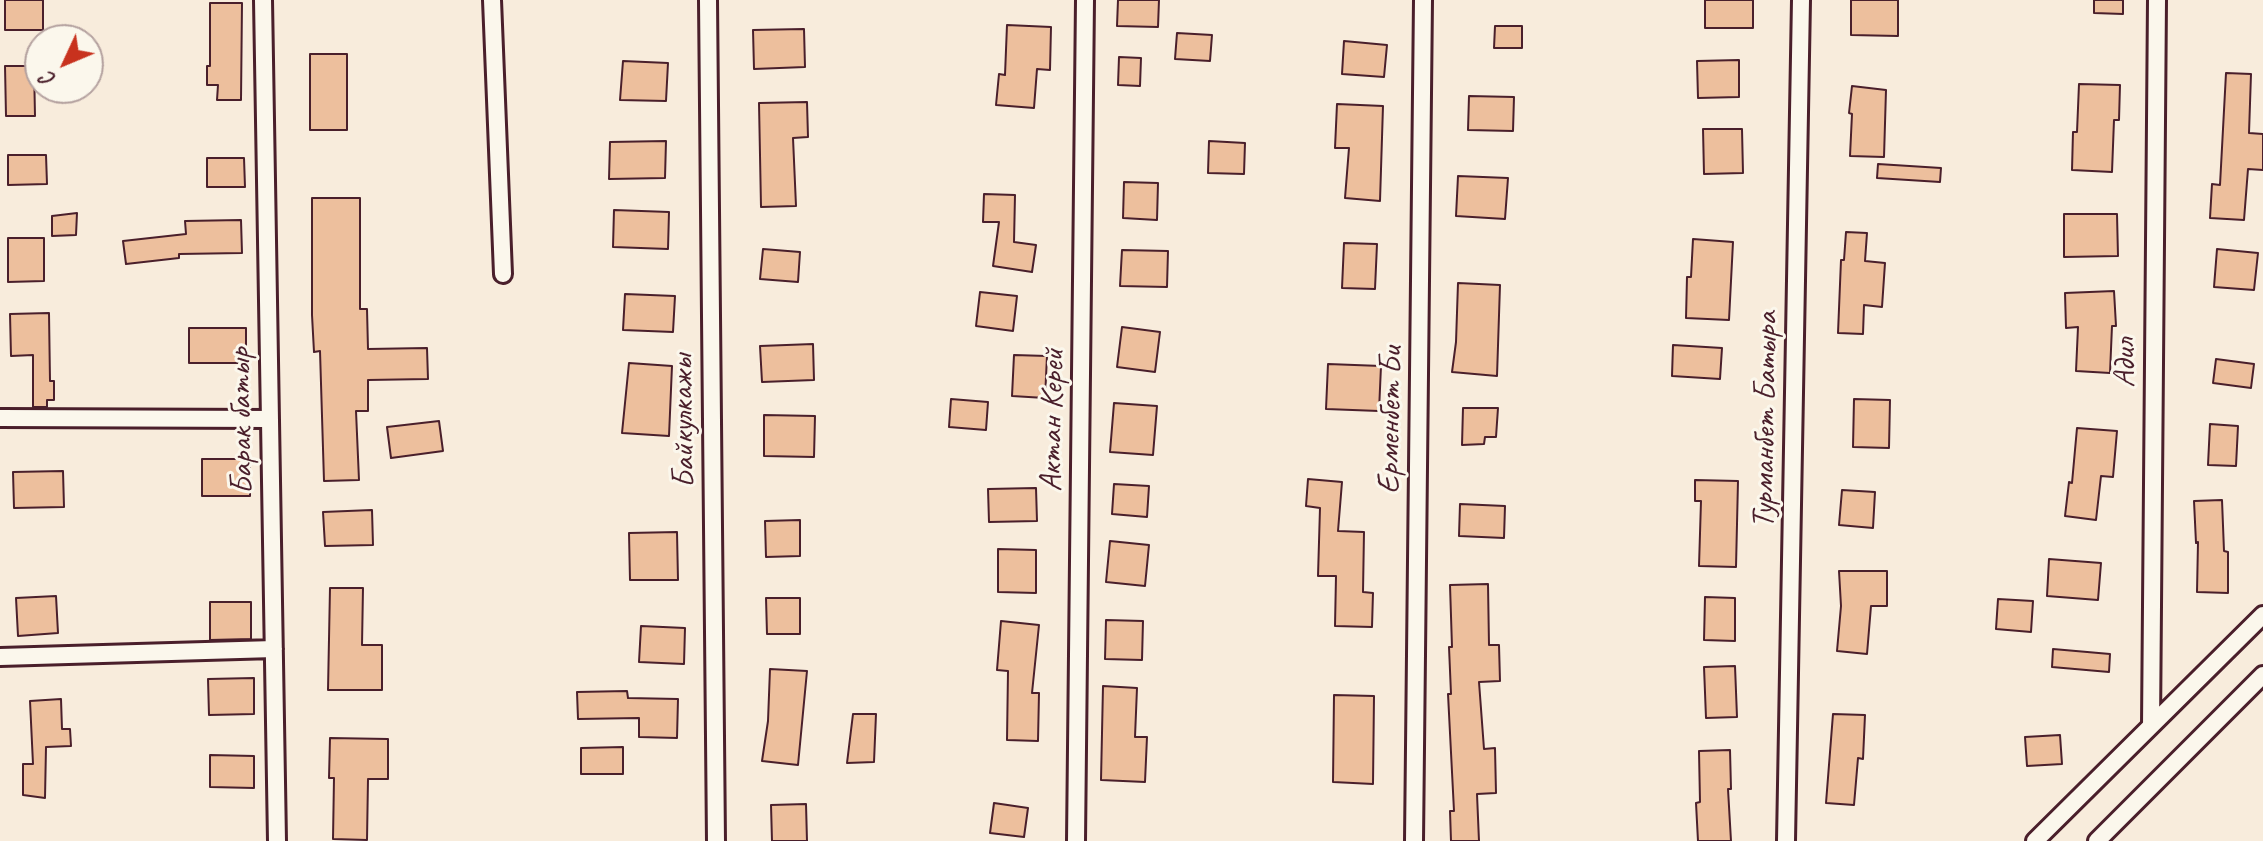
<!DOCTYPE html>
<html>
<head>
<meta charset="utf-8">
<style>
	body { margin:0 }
	#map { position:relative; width:2263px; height:841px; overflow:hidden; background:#f8ecdc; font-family:Caveat,sans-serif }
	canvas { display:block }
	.north { position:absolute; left:24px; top:24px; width:80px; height:80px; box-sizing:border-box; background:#fbf7ec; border:2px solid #b4a19f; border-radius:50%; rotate:226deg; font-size:22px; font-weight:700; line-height:32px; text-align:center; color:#4a1f2b }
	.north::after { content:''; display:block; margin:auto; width:28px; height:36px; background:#c8321e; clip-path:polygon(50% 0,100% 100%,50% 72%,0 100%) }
</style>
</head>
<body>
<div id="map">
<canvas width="2263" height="841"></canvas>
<div class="north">С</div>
</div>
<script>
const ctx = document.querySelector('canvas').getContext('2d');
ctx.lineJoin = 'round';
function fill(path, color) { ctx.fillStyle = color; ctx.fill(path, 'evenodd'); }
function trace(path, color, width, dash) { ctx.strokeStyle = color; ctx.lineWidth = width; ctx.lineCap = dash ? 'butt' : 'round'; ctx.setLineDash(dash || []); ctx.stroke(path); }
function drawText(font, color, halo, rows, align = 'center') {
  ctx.font = font + ' Caveat,sans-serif'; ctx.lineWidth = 6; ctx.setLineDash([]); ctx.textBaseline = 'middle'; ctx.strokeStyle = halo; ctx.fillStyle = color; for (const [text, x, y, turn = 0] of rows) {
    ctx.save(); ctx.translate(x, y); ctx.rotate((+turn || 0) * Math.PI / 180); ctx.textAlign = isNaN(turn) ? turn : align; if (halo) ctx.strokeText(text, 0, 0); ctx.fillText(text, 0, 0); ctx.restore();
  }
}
const building = new Path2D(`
	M5,0H43V30H5Z
	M1118,0H1159L1158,27L1117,26Z
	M1705,0H1753V28H1705Z
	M1851,0H1898V36L1851,35Z
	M2094,0H2123V14L2094,13Z
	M210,3H242L241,100H217L218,85H207V66H210Z
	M1007,25L1051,27L1050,70L1037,69L1034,108L996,105L999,74L1005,75Z
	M1495,26H1522V48H1494Z
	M804,29L805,67L754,69L753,30Z
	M1177,33L1212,35L1210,61L1175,59Z
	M1344,41L1387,45L1384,77L1342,74Z
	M310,54H347V130H310Z
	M1119,57L1141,58L1140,86L1118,85Z
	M1739,60V97L1698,98L1697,61Z
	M623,61L668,63L666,101L620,100Z
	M5,66H34L35,116H6Z
	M2226,73L2251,74L2249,133L2263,134V170L2248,169L2244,220L2210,218L2212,184L2220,185Z
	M2079,84L2120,85L2119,120H2114L2112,172L2072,170L2073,132H2077Z
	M1852,86L1886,90L1884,157L1850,156L1852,114L1849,113Z
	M1469,96L1514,97L1513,131L1468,130Z
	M807,102L808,137L793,138L796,206L761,207L759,103Z
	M1337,104L1383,106L1380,201L1345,198L1349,148H1335Z
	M1703,129H1742L1743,173L1704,174Z
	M666,141L665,178L609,179L610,142Z
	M1209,141L1245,143L1244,174L1208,173Z
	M8,155H46L47,184L8,185Z
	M207,158H244L245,187H207Z
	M1878,164L1941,168L1940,182L1877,178Z
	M1458,176L1508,178L1505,219L1456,216Z
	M1124,182L1158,183L1157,220L1123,218Z
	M984,194L1015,195L1014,242L1036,245L1032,272L993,266L999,222H983Z
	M312,198H360V309H367L368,349L427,348L428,379L368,380V411H356L359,480L324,481L320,351L314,352L312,315Z
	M614,210L669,212L668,249L613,247Z
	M77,213L76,235L52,236V216Z
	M2064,214H2117L2118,256L2064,257Z
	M241,220L242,253L179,254V258L126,264L123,241L186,234L185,221Z
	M1846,232L1867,233L1865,261L1885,263L1882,307L1864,305L1863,334L1838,333L1841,260H1844Z
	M8,238H44V281L8,282Z
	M1693,239L1733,242L1729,320L1686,318L1687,277H1691Z
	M1344,243L1377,244L1375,289L1342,288Z
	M763,249L800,252L798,282L760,279Z
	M2217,249L2258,253L2254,290L2214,287Z
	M1122,250L1168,251L1167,287L1120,286Z
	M1458,283L1500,285L1497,376L1452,372L1456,342Z
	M2114,291L2116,326H2112L2110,373L2076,371L2078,327L2066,328L2065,293Z
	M980,292L1017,296L1013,331L976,326Z
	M625,294L675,296L673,332L623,330Z
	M49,313L50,381H54V400H47V407H33V355L11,356L10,314Z
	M1122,327L1160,332L1155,372L1117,367Z
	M189,328H246V363H189Z
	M813,344L814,380L762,382L760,346Z
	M1673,345L1722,348L1720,379L1672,376Z
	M1014,355L1047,356L1045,398L1012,396Z
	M2216,359L2254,364L2251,388L2213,383Z
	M629,363L672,366L669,436L622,433Z
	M1328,364L1381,366L1379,411L1326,409Z
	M951,399L988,402L986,430L949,427Z
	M1854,399L1890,400L1889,448L1853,447Z
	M1114,403L1157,406L1153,455L1110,452Z
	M1463,408H1498L1496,437H1485L1484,444L1462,445Z
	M764,415L815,416L814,457L764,456Z
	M439,421L443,451L391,458L387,427Z
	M2210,424L2238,426L2236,466L2208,465Z
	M2077,428L2117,431L2113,477L2101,476L2096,520L2065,516L2069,482L2072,483Z
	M202,459H250V496H202Z
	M63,471L64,507L14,508L13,472Z
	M1308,479L1342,482L1338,531L1364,532L1363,592L1373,593L1372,627L1335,626L1336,576H1318L1320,508L1306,506Z
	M1695,480L1738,481L1736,567L1699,566L1701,501H1695Z
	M1114,484L1149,486L1147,517L1112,514Z
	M1036,488L1037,521L989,522L988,489Z
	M1842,490L1875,492L1873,528L1839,525Z
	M2222,500L2224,551L2228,552V593L2197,592L2198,542L2196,543L2194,501Z
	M1460,504L1505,506L1504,538L1459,536Z
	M372,510L373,545L325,546L323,512Z
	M800,520V556L766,557L765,521Z
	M677,532L678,580H630L629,533Z
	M1110,541L1149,545L1145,586L1106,582Z
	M998,549L1036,550V593L998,592Z
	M2049,559L2101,563L2098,600L2047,596Z
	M1839,571H1887V606H1871L1867,654L1837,651L1841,606Z
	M1488,584L1489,645H1499L1500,681L1479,682L1484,749L1495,748L1496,793L1477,794L1479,841H1451L1450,811H1454L1448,694H1451L1449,647H1452L1450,585Z
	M330,588H363L362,645H382V690H328Z
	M56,596L58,633L18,636L16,598Z
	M1705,597L1735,598V641L1704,640Z
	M766,598H800V634H767Z
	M1998,599L2033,601L2031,632L1996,629Z
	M210,602H251V639L210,640Z
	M1106,620L1143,621L1142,660L1105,659Z
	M1001,621L1039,625L1032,693H1039L1038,741L1007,740L1008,671L997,670Z
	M641,626L685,628L684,664L639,662Z
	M2053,649L2110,654L2109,672L2052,667Z
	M1735,666L1737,717L1706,718L1704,667Z
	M770,669L807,671L798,765L762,761L768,721Z
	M254,678V714L209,715L208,679Z
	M1103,686L1137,688L1135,737H1147L1145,782L1101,780Z
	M627,691L628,698L678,699L677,738L639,737V718L578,719L577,692Z
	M1334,695L1374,696L1373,784L1333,782Z
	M61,699L62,729H70L71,746L46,747L45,798L23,795V764H33L30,701Z
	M853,714H876L874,762L847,763Z
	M1833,714L1865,715L1863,759L1858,758L1854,805L1826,803Z
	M2060,735L2062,764L2027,766L2025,737Z
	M330,738L388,739V779H368L367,840L333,839L334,778H329Z
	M623,747V774H581V748Z
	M1730,750L1731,789H1728L1731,841H1698L1696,803L1700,802L1699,751Z
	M210,755L254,756V788L210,787Z
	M994,803L1028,808L1024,837L990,833Z
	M806,804L807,841H772L771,805Z`);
fill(building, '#edbf9d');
trace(building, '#4a1f2b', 2);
const minor = new Path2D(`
	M263,0L277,841
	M492,0L503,274
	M708,0L716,841
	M0,418L270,419
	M0,657L274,649
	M2151,726L2157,0
	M1076,841L1085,0
	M1414,841L1423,0
	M1786,841L1801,0
	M2035,841L2263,615
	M2097,841L2263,675`);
trace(minor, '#4a1f2b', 22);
trace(minor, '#fbf7ec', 16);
drawText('32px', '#4a1f2b', '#fbf7ec', [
	["Адил",2126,363,-90],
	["Актан Керей",1053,420,-89],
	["Ерменбет Би",1391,420,-89],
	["Турманбет Батыра",1766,420,-89],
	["Барак батыр",242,421,-91],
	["Байкулкажы",684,421,-91]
]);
</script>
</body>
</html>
